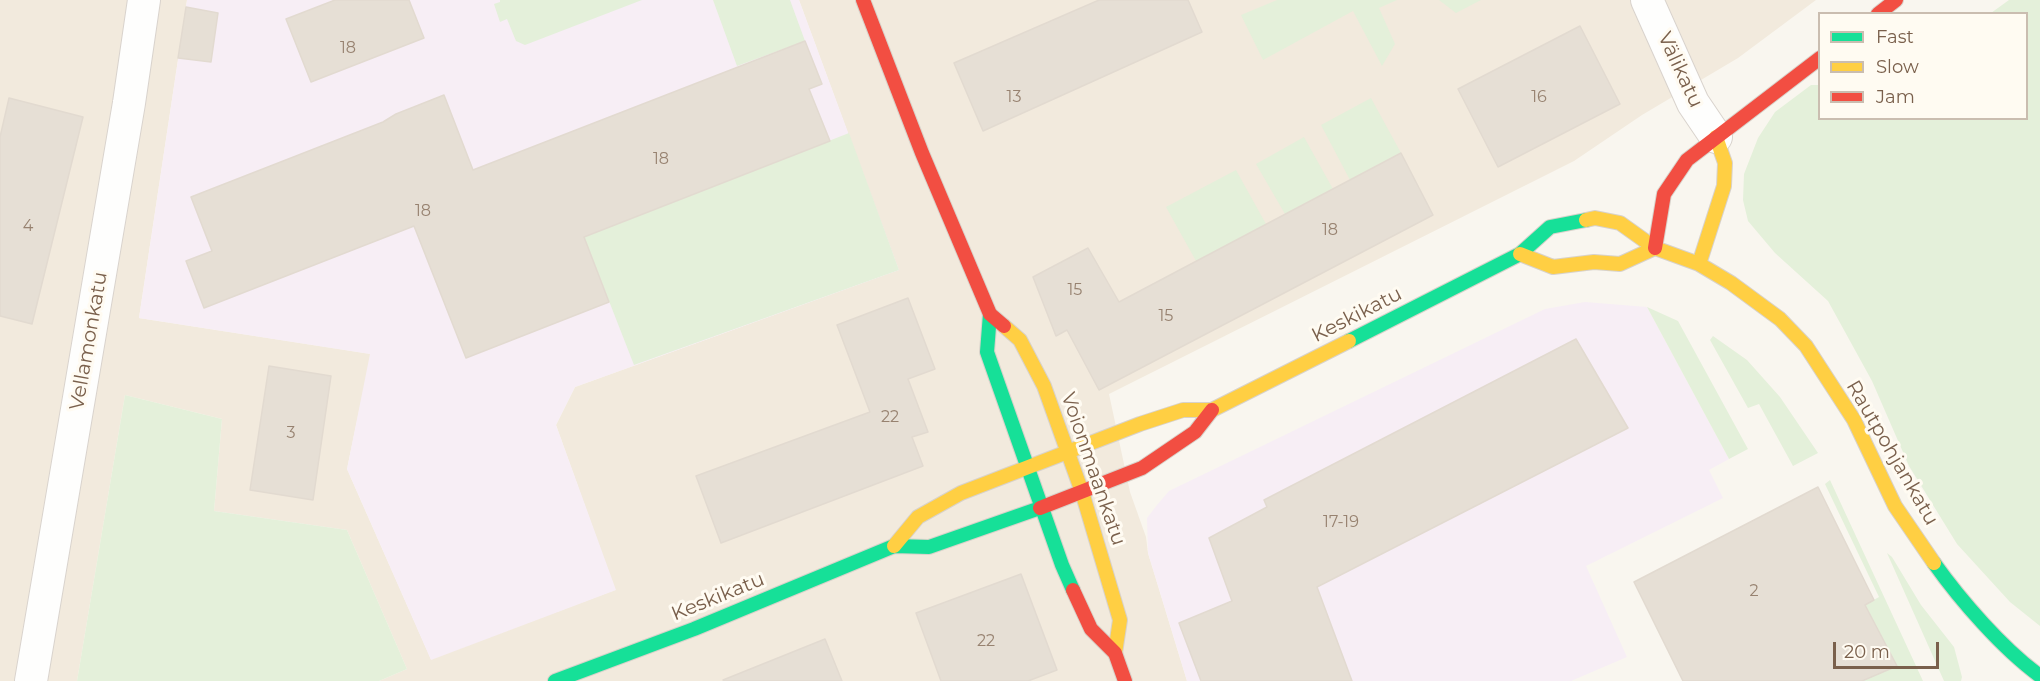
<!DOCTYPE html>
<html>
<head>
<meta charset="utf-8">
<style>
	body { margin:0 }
	#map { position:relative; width:2040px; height:681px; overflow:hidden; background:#f9f6ef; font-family:Montserrat,sans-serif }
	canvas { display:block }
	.legend { position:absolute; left:1818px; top:12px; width:210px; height:108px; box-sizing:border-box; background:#fffbf2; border:2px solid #cabdb0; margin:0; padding:8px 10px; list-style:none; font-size:18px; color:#7a604c }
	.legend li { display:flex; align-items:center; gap:12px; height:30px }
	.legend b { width:30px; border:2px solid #cabdb0 }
	.scale { position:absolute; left:1833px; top:642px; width:106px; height:27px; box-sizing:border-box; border:3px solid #7a604c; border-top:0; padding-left:8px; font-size:18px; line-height:21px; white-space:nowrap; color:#7a604c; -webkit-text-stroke:4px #fffbf2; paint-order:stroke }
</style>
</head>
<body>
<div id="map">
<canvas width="2040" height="681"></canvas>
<ul class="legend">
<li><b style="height:8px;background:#16e098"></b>Fast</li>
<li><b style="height:8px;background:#ffcf43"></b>Slow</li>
<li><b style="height:8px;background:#f24e42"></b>Jam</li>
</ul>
<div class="scale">20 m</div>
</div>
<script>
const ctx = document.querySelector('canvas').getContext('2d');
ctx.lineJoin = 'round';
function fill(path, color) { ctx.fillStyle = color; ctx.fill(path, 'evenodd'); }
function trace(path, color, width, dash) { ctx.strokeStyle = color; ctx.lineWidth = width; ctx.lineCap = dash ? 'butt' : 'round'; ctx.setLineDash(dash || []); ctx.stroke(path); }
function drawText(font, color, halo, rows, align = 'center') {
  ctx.font = font + ' Montserrat,sans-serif'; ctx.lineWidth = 6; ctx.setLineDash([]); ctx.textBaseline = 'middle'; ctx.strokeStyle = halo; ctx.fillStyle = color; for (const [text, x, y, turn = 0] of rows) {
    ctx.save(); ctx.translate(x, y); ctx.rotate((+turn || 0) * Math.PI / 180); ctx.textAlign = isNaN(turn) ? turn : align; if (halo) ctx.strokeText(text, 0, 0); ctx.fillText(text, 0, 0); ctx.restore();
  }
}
fill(new Path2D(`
	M0,0H187L139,318L371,354L347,469L431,659L615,590L556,425L575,387L898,270L799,0H1816L1738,58L1642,115L1574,161L1109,394L1130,492L1146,537L1148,553L1187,681H379L407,669L347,530L214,511L222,419L125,395L77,681H0Z`), '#f2eadd');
fill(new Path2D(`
	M187,0H799L899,270L575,387L556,425L616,590L431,660L347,469L370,354L139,318Z
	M1585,302L1647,307L1729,459L1709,470L1723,498L1586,566L1627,657L1571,681H1187L1148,553L1147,518L1157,505L1169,491L1545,309Z`), '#f7eef5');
fill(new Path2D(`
	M500,0H642L525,45L516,41L507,19L500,22L494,4L500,2Z
	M713,0H790L805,41L737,66Z
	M1277,0H1397L1379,8L1395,44L1382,66L1353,11L1263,60L1241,15Z
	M1439,0H1481L1456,13Z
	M2009,0H2040V626L2010,602L1957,544L1909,466L1872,381L1828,301L1775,253L1748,221L1743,200L1744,174L1758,138L1775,112L1811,85H1819L1820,118H2026V14L1991,13Z
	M1371,98L1401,153L1350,180L1321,125Z
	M849,133L899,270L634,365L584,237Z
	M1304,137L1333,189L1285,214L1256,164Z
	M1236,170L1266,224L1196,261L1166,207Z
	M1647,307L1678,321L1748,449L1729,459Z
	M1713,336L1747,360L1780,397L1818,453L1793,466L1759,404L1748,408L1710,340Z
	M125,395L222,419L214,511L347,530L407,669L379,681H77Z
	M1830,480L1923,681H1862L1897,666L1865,605L1879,597L1825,484Z
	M1887,553L1892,557L1921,605L1954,647L1962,677L1961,681H1944Z`), '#e4f0da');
const building = new Path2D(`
	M335,0H409L424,38L311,82L286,19Z
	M1099,0H1188L1202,32L983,131L954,63Z
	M186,7L218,13L211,62L178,58Z
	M1580,26L1620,104L1498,167L1458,89Z
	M805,41L822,84L809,89L830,141L584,237L609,302L466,358L414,226L204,308L186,261L212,251L191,197L383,122L396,114L444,95L473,170Z
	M9,98L83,117L32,324L0,316V137Z
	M1401,153L1433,215L1099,390L1067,330L1056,336L1033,277L1088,248L1119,302Z
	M908,298L935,369L908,379L928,432L912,437L923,466L721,543L696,476L870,412L837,325Z
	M1576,339L1628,428L1317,587L1352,681H1201L1179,623L1232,601L1209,538L1267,507L1264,500Z
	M269,366L331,376L313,500L250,490Z
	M1818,487L1874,600L1865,605L1897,666L1862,681H1683L1634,582Z
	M1021,574L1057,670L1028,681H941L916,613Z
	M825,639L842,681H724L723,680Z`);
fill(building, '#e6dfd5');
trace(building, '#e2dad0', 1.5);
const street = new Path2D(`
	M1647,0L1693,103L1716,137
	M31,681L129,103L144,0`);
const fast = new Path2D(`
	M990,314L987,352L1062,565L1073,590
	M1349,341L1520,254L1550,227L1586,220
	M1934,563C1961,601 2003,649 2040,676
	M555,681L694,629L894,546L929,547L1040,508`);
const slow = new Path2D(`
	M1586,220L1595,218L1620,223L1655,248L1699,264L1731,283L1780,319L1806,346L1854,420L1895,506L1934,563
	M1520,254L1553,267L1594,262L1620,264L1655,248
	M1699,264L1724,186L1725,163L1716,137
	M1004,326L1020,340L1044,386L1082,492L1120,620L1115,653
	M894,546L918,517L961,493L1140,424L1183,410H1212L1349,341`);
const jam = new Path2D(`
	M863,0L922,153L990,314L1004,326
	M1878,14L1896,0
	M1655,248L1664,194L1687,160L1820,58
	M1040,508L1142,468L1195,432L1212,410
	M1073,590L1091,629L1115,653L1125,681`);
trace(street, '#d9d3cd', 34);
trace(fast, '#d8d2ca', 16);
trace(slow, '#d8d2ca', 16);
trace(jam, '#d8d2ca', 16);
trace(street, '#fefefd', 32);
trace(fast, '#16e098', 14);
trace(slow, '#ffcf43', 14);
trace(jam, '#f24e42', 14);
drawText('16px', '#978270', null, [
	["18",348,48],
	["13",1014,97],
	["16",1539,97],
	["18",661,159],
	["18",423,211],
	["4",28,226],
	["18",1330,230],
	["15",1075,290],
	["15",1166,316],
	["22",890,417],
	["3",291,433],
	["17-19",1341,522],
	["2",1754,591],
	["22",986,641]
]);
drawText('20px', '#7a604c', '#fffbf2', [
	["Välikatu",1680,70,65],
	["Keskikatu",1357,315,-27],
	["Vellamonkatu",89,341,-80],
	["Rautpohjankatu",1892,453,60],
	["Voionmaankatu",1093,469,71],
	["Keskikatu",718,597,-22]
]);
</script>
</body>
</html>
